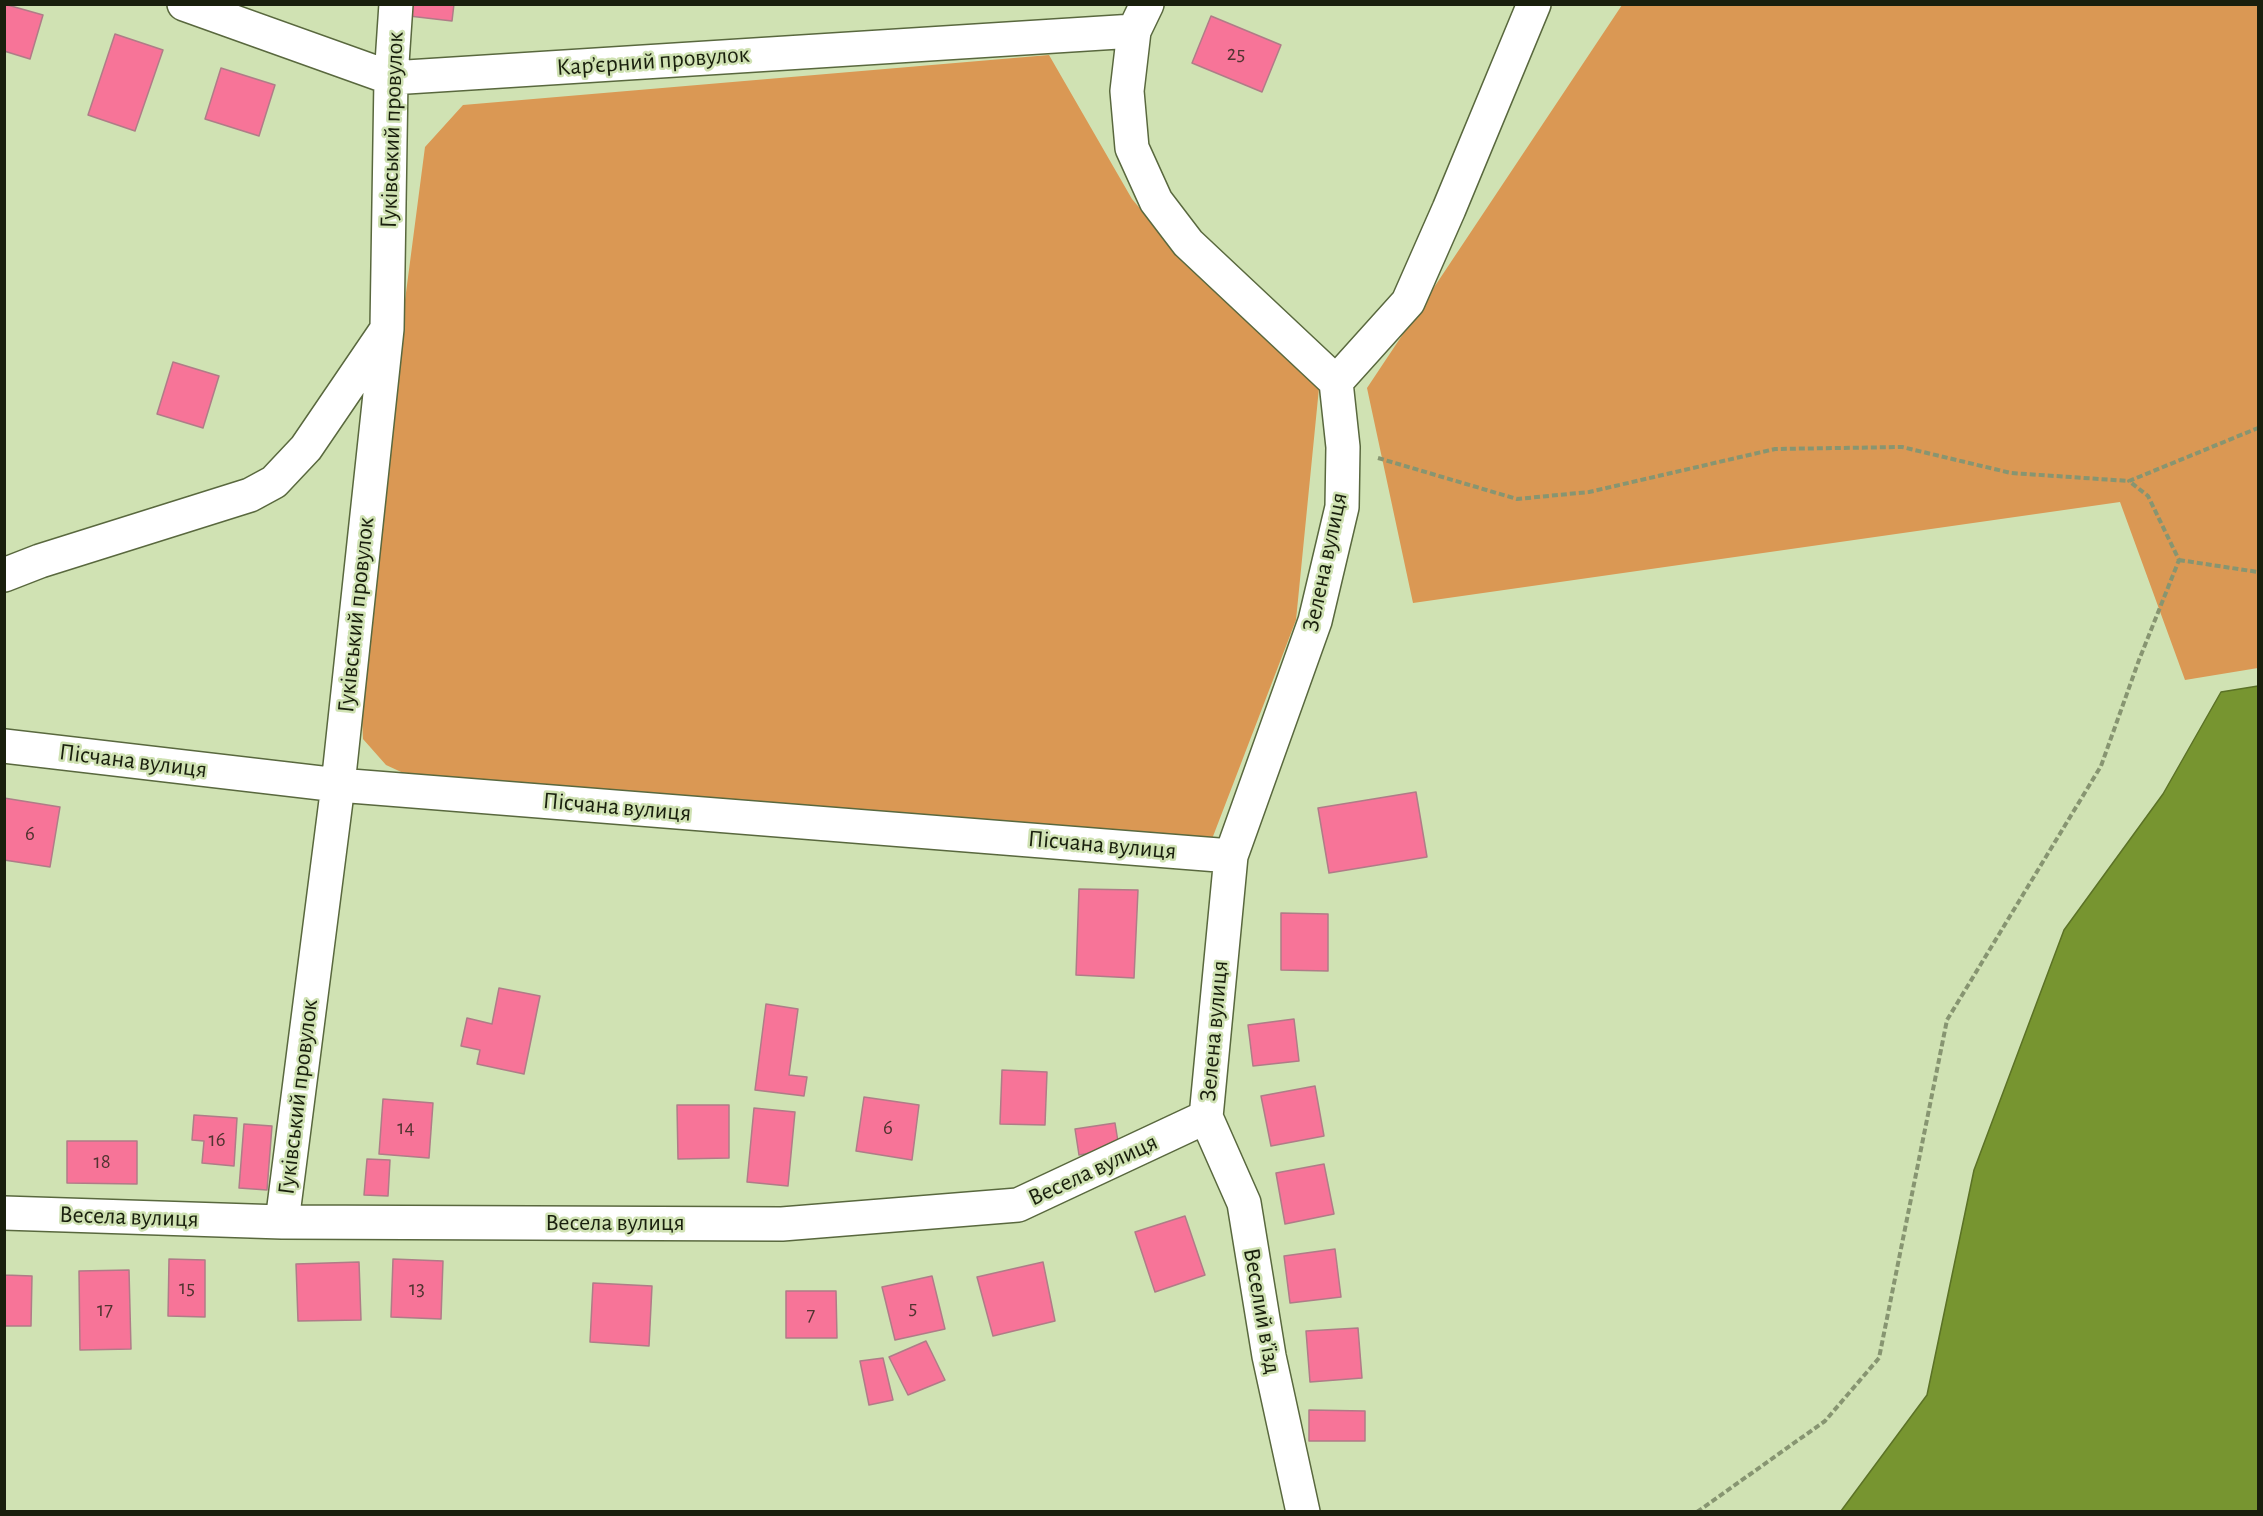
<!DOCTYPE html>
<html>
<head>
<meta charset="utf-8">
<style>
	body { margin:0 }
	#map { position:relative; width:2263px; height:1516px; overflow:hidden; background:#d0e2b3; font-family:"Alegreya Sans",sans-serif }
	canvas { display:block }
	.frame { position:absolute; inset:0; border:6px solid #191f0d; pointer-events:none }
</style>
</head>
<body>
<div id="map">
<canvas width="2263" height="1516"></canvas>
<div class="frame"></div>
</div>
<script>
const ctx = document.querySelector('canvas').getContext('2d');
ctx.lineJoin = 'round';
function fill(path, color) { ctx.fillStyle = color; ctx.fill(path, 'evenodd'); }
function trace(path, color, width, dash) { ctx.strokeStyle = color; ctx.lineWidth = width; ctx.lineCap = dash ? 'butt' : 'round'; ctx.setLineDash(dash || []); ctx.stroke(path); }
function drawText(font, color, halo, rows, align = 'center') {
  ctx.font = font + ' "Alegreya Sans",sans-serif'; ctx.lineWidth = 5; ctx.setLineDash([]); ctx.textBaseline = 'middle'; ctx.strokeStyle = halo; ctx.fillStyle = color; for (const [text, x, y, turn = 0] of rows) {
    ctx.save(); ctx.translate(x, y); ctx.rotate((+turn || 0) * Math.PI / 180); ctx.textAlign = isNaN(turn) ? turn : align; if (halo) ctx.strokeText(text, 0, 0); ctx.fillText(text, 0, 0); ctx.restore();
  }
}
fill(new Path2D(`
	M1622,5H2258V668L2185,680L2120,502L1413,603L1367,388Z
	M1049,55L1132,199L1186,263L1319,388L1296,620L1212,839L412,777L386,765L363,739L361,699L401,331L425,147L463,105Z`), '#da9854');
const water = new Path2D(`
	M2258,686V1511H1841L1927,1395L1974,1170L2064,930L2163,794L2221,692Z`);
fill(water, '#779530');
trace(water, '#5b7226', 1.5);
const building = new Path2D(`
	M4,4L43,15L30,59L4,51Z
	M411,4H454L452,21L409,16Z
	M1211,16L1281,45L1262,92L1192,63Z
	M115,34L163,50L135,131L88,115Z
	M221,68L275,85L259,136L205,119Z
	M173,362L219,376L203,428L157,414Z
	M1416,792L1427,857L1329,873L1318,808Z
	M4,798L60,807L50,867L4,860Z
	M1079,889L1138,890L1134,978L1076,975Z
	M1281,913L1328,914V971L1281,970Z
	M499,988L540,996L524,1074L477,1064L480,1050L461,1046L467,1018L492,1024Z
	M766,1004L798,1009L789,1075L807,1077L804,1096L755,1090Z
	M1294,1019L1299,1061L1253,1066L1248,1025Z
	M1002,1070L1047,1072L1045,1125L1000,1124Z
	M1315,1086L1324,1136L1271,1146L1261,1096Z
	M864,1097L919,1105L912,1160L856,1151Z
	M383,1099L433,1103L429,1158L379,1154Z
	M677,1105H729V1158L678,1159Z
	M754,1108L795,1112L788,1186L747,1182Z
	M194,1115L237,1118L234,1166L202,1163L204,1141L192,1140Z
	M1115,1123L1119,1148L1079,1155L1075,1129Z
	M244,1124L272,1126L267,1190L239,1188Z
	M67,1141H137V1184L67,1183Z
	M367,1159L390,1160L388,1196L364,1195Z
	M1324,1164L1334,1214L1285,1224L1276,1173Z
	M1185,1216L1205,1275L1155,1292L1135,1232Z
	M1335,1249L1341,1297L1290,1303L1284,1256Z
	M4,1257L5,1275L32,1276L31,1326H4Z
	M169,1259L205,1260V1317L168,1316Z
	M393,1259L443,1261L441,1319L391,1317Z
	M359,1262L361,1320L298,1321L296,1264Z
	M1043,1262L1055,1321L993,1336L977,1277Z
	M129,1270L131,1349L80,1350L79,1271Z
	M932,1276L945,1329L895,1340L882,1287Z
	M593,1283L652,1286L649,1346L590,1342Z
	M786,1291H836L837,1338H786Z
	M1358,1328L1362,1378L1310,1382L1306,1331Z
	M926,1341L945,1380L908,1395L889,1357Z
	M883,1358L893,1400L869,1405L860,1361Z
	M1309,1410L1365,1411V1441H1309Z`);
fill(building, '#f77498');
trace(building, '#af7c87', 1.5);
const minor = new Path2D(`
	M184,4L391,78L1134,31
	M1147,4L1134,31L1127,91L1132,148L1156,201L1188,243L1336,382L1343,447L1342,507L1315,621L1231,856L1206,1117L1244,1203L1269,1356L1303,1512
	M1336,382L1408,302L1449,209L1534,4
	M4,575L40,561L250,495L274,482L306,448L385,332
	M4,746L338,785L1231,856
	M4,1213L282,1222L782,1224L1018,1205L1206,1117
	M282,1222L338,785L387,329L391,78L396,4`);
trace(minor, '#59683e', 36);
trace(new Path2D(`
	M1378,458L1517,499L1589,492L1775,449L1902,447L2011,473L2129,481
	M2179,560L2258,572
	M1697,1512L1825,1421L1879,1358L1947,1020L2101,766L2139,660L2179,560L2148,496L2129,481L2258,428`), '#879571', 4, [6, 3]);
trace(minor, '#fff', 33);
drawText('21px', '#503430', null, [
	["25",1236,54],
	["6",30,834],
	["14",406,1128],
	["6",888,1128],
	["16",217,1140],
	["18",102,1162],
	["15",187,1288],
	["13",417,1289],
	["5",913,1308],
	["17",105,1310],
	["7",811,1315]
]);
drawText('24px', '#191f0d', '#d0e2b3', [
	["Кар’єрний провулок",653,61,-4],
	["Гуківський провулок",392,130,-88],
	["Зелена вулиця",1325,562,-78],
	["Гуківський провулок",356,615,-84],
	["Пісчана вулиця",133,761,7],
	["Пісчана вулиця",617,807,5],
	["Пісчана вулиця",1102,845,5],
	["Зелена вулиця",1214,1031,-85],
	["Гуківський провулок",298,1097,-83],
	["Весела вулиця",1093,1170,-25],
	["Весела вулиця",129,1217,2],
	["Весела вулиця",615,1223],
	["Веселий в’їзд",1262,1311,80]
]);
</script>
</body>
</html>
